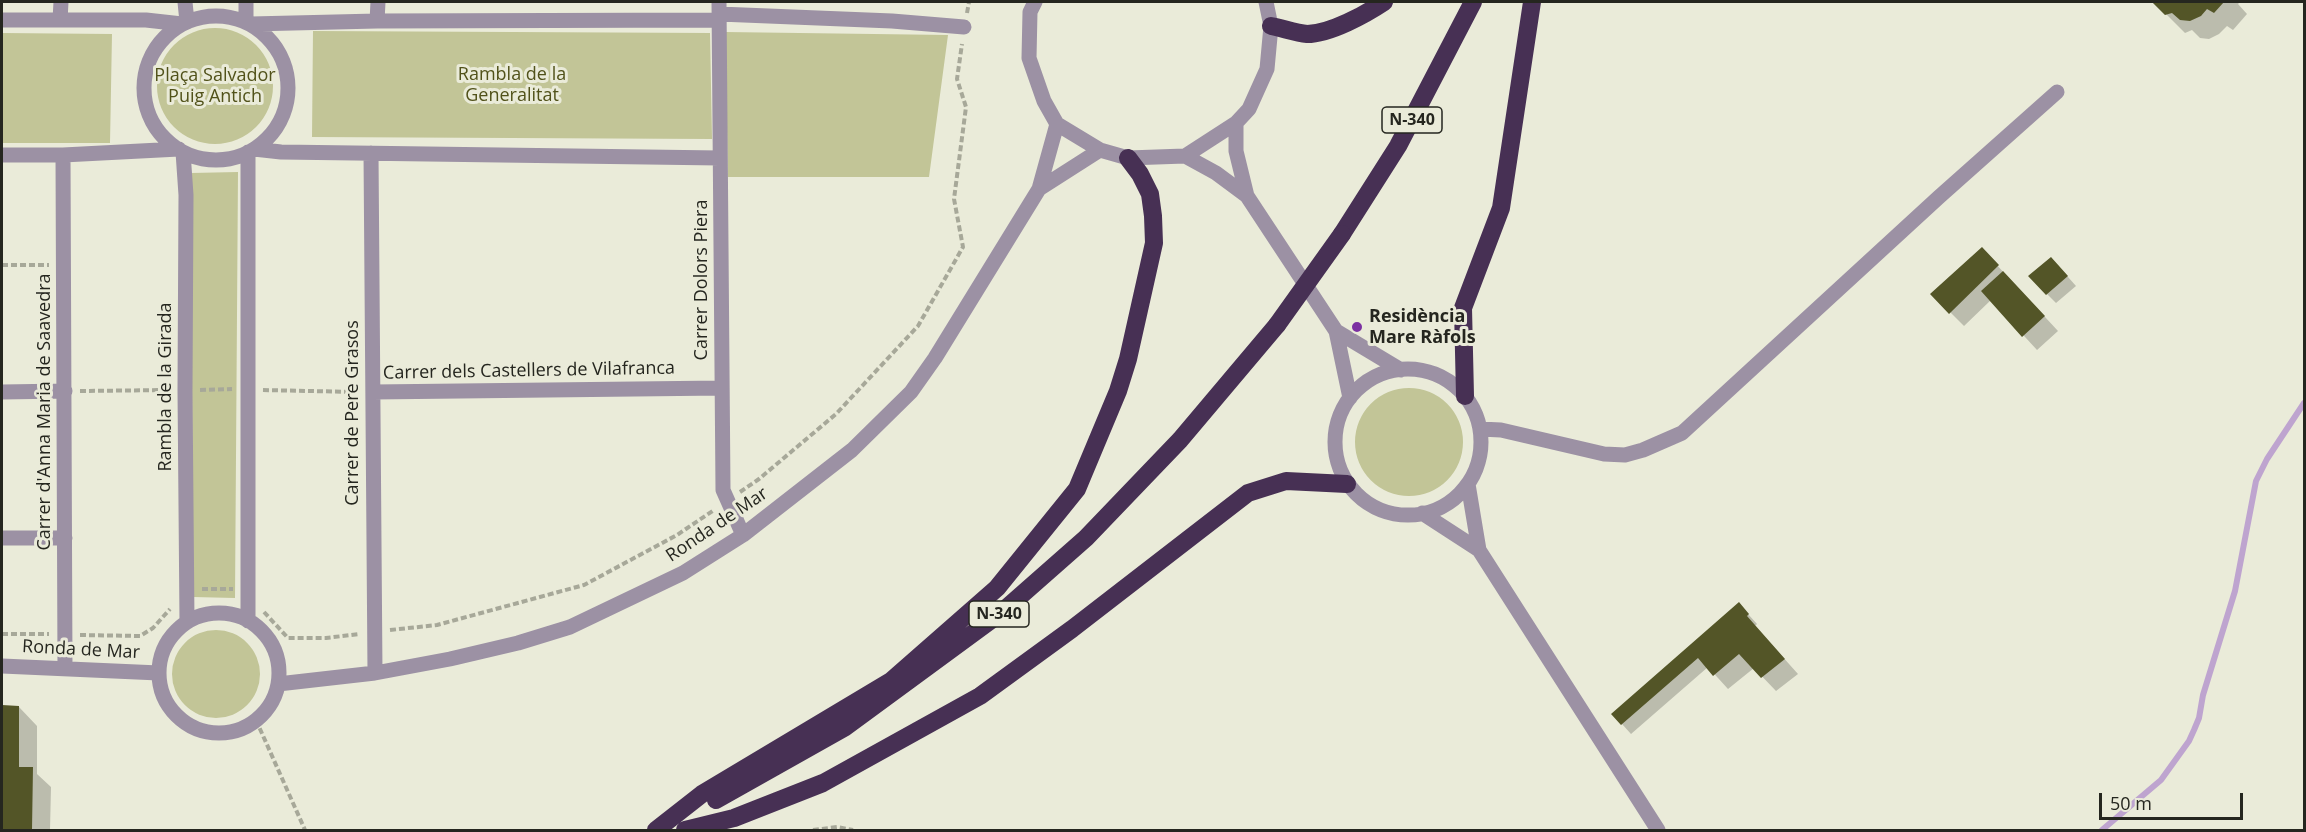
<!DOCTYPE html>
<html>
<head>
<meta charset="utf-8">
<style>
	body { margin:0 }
	#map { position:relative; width:2306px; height:832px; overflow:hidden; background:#eaebd9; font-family:"Open Sans",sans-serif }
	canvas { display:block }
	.frame { position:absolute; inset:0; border:3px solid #25261f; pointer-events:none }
	.scale { position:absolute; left:2099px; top:793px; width:144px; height:27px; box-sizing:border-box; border:3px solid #25261f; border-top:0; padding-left:8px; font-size:18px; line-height:21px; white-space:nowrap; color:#25261f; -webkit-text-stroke:4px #eaebd9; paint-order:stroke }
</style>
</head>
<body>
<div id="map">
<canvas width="2306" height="832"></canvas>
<div class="frame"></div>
<div class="scale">50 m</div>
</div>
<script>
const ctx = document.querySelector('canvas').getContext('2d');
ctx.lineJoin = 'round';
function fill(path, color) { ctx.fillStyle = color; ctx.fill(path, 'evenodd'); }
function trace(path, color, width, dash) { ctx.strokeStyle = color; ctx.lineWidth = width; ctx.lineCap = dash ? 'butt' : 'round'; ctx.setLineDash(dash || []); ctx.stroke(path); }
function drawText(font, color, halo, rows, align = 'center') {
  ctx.font = font + ' "Open Sans",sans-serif'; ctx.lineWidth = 6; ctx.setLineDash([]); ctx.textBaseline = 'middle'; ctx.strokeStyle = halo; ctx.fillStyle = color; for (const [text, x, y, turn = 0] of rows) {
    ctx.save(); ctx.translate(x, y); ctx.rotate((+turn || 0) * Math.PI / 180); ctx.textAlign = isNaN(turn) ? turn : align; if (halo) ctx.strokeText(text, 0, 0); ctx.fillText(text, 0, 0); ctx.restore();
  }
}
fill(new Path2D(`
	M157 86a58 58 0 1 1 116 0a58 58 0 1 1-116 0Z
	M313,31L710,33L712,139L312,137Z
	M725,32L948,35L929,177H728Z
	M2,33L112,34L110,143H2Z
	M238,172L235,598L193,597L191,173Z
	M1355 442a54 54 0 1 1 108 0a54 54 0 1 1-108 0Z
	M172 674a44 44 0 1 1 88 0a44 44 0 1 1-88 0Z`), '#c2c597');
fill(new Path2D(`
	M2154,2H2240L2238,4L2247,14L2233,30L2227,26L2219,34L2209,39L2200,38L2192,30L2185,33Z
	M1982,249L2058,331L2037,350L1991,300L1964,326L1932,294Z
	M2060,268L2076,286L2056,303L2030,277Z
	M1748,614L1757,624L1755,626L1798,674L1776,691L1754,668L1728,689L1708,667L1631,734L1613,714Z
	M2,707H19L37,726V774L51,787L50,830H2Z`), '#0003');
trace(new Path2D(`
	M2102,830L2161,780L2189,741L2194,730L2199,718L2203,695L2235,591L2256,481L2267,459L2304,403`), '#bea4cf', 6);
fill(new Path2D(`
	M2152,2H2224L2214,13L2207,9L2201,16L2190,21L2180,20L2172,13L2165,15Z
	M1982,247L1999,265L1949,314L1930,294Z
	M2051,257L2068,276L2046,295L2028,276Z
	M2003,271L2045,316L2022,337L1981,291Z
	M1739,602L1749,614L1747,616L1785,659L1761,678L1739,654L1713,676L1698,658L1621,725L1611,714Z
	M2,705L19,706V767H33L32,830H2Z`), '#535527');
trace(new Path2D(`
	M967,13L969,2
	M2,265H49
	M200,390L232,389
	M263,390L358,392
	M80,391L169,390
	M740,492L759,479L836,414L918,326L963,247L954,199L966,107L957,79L962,44
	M202,589H233
	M264,612L288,638H326L359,634
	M390,630L437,625L584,585L677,535L714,510
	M2,634H49
	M80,635L140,636L153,628L170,609
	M256,720L305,830
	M813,830L837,827L853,830`), '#a7a899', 4, [6, 3]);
trace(new Path2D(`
	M185,2L187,22
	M719,2L723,490L743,535
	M1035,2L1030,12L1029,58L1044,101L1057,124L1100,150L1128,158L1185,156L1236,123L1249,109L1267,69L1271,26L1266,2
	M719,14L892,21L964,27
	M144 88a72 72 0 1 1 144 0a72 72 0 1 1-144 0Z
	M2,20H146L182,24
	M60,20L61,2
	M377,21L378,2
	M246,22V2
	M251,24L377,21L719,20
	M1236,123V151L1247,196L1336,331L1350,398
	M254,149L281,152L720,158
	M183,152L186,195L185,390L187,622
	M248,152V621
	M371,153L375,673
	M2,155H63L179,149
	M63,155L65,668
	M1185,156L1216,173L1247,196
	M1039,189L1100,150
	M1336,331L1401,370
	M1335 442a73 73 0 1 1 146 0a73 73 0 1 1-146 0Z
	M2,392L65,391
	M373,392L722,388
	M1480,429L1501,430L1604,454L1625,455L1643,450L1682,433L1939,197L2057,92
	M1468,484L1479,550L1658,830
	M1422,513L1479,550
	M2,538H65
	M159 673a60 60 0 1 1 120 0a60 60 0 1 1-120 0Z
	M2,666L159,673
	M278,684L375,673L450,659L518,643L570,627L683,573L743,535L852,450L911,392L935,358L1039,189L1057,124`), '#9c91a4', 15);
trace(new Path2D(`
	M1271,26C1282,28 1296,33 1307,34C1330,34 1366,14 1384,2
	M1342,234L1398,146L1473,2
	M1465,396L1463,308L1501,208L1532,2
	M716,800L844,728L1002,612L1086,538L1180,440L1277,325
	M656,830L702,794L891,681L997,588L1077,489L1118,391L1128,359L1154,243L1153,216L1150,194L1140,174L1128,158
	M685,830L734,818L823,783L980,696L1072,629L1248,493L1286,481L1347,484`), '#473054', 18);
trace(new Path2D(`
	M1277,325L1342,234`), '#473054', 18);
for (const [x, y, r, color] of [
	[1357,327,6,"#7c30a2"]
]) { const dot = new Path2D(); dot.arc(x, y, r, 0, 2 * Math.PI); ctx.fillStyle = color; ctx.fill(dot); trace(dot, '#eaebd9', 2); }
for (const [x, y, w] of [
	[1412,120,60],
	[999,614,60]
]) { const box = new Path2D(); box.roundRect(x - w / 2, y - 13, w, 26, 4.5); ctx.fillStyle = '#eaebd9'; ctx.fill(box); trace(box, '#25261f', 1.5); }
drawText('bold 16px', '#25261f', null, [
	["N-340",1412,120],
	["N-340",999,614]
]);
drawText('18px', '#51521a', '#eaebd9', [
	["Rambla de la",512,75],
	["Generalitat",512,96],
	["Plaça Salvador",215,76],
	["Puig Antich",215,97]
]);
drawText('18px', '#25261f', '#eaebd9', [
	["Carrer Dolors Piera",702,280,-90],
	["Carrer dels Castellers de Vilafranca",529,371,-1],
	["Rambla de la Girada",166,387,-90],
	["Carrer d'Anna Maria de Saavedra",45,412,-90],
	["Carrer de Pere Grasos",353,413,-90],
	["Ronda de Mar",717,525,-34],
	["Ronda de Mar",81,650,3]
]);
drawText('bold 18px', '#25261f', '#eaebd9', [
	["Residència",1369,317],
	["Mare Ràfols",1369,338]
], 'left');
</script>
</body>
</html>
